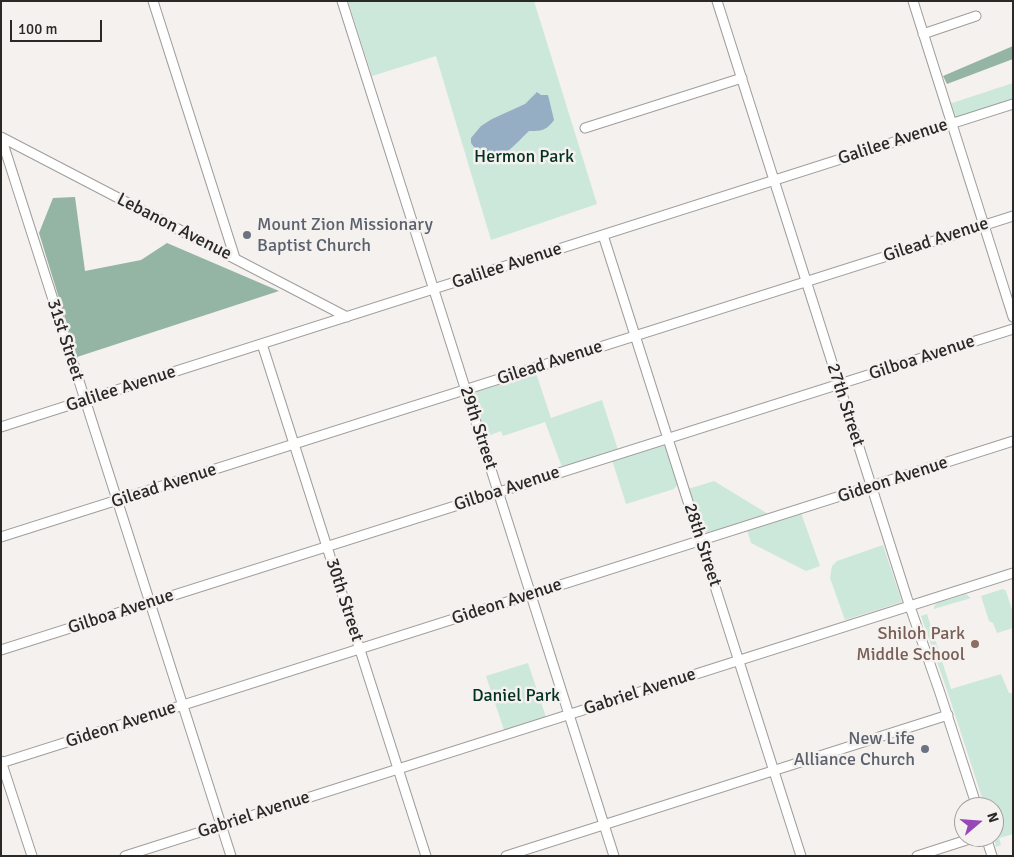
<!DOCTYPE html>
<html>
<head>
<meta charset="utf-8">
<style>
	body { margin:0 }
	#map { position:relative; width:1014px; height:857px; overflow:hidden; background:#f4f1ef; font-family:Signika,sans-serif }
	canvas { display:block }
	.frame { position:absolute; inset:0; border:2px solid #2a2928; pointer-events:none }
	.north { position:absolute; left:954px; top:797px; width:50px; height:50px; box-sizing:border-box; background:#f4f1ef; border:1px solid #a3a19f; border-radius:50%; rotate:72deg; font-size:14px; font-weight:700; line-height:20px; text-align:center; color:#2a2928 }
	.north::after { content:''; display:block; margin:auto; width:18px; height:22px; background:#9847b7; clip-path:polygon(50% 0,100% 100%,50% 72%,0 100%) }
	.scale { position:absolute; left:10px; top:20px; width:92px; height:22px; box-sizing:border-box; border:2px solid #2a2928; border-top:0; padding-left:6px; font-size:15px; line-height:18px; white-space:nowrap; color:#2a2928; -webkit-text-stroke:4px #f4f1ef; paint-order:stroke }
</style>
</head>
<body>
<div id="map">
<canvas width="1014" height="857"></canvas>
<div class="frame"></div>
<div class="north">N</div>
<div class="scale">100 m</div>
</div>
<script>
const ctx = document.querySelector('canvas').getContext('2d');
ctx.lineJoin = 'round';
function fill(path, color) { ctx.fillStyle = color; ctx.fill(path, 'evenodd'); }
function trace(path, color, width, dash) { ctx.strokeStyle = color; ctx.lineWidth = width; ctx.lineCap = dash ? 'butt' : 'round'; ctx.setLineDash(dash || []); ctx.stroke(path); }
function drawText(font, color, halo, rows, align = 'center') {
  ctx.font = font + ' Signika,sans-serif'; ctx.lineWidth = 5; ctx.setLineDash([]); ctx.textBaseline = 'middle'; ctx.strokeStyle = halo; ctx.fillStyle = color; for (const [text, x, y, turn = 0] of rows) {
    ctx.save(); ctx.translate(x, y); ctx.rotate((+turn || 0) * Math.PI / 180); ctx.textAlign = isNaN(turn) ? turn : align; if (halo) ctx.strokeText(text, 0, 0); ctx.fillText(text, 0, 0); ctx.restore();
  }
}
fill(new Path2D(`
	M348,1H534L597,204L491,240L436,56L372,76Z
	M1013,83V104L951,123L946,105Z
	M536,373L551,418L602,400L618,450L562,467L545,422L503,436L501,431L485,437L472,398L473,393Z
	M662,444L666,447L678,484L674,489L626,504L612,460Z
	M714,481L768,514L708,533L703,531L688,489Z
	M801,513L820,566L806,571L751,543L747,530Z
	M883,545L902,602L845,620L830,578L832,566L837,561Z
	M1003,589L1006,591L1013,613V628L997,633L993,623L989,621L981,596Z
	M966,594L971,598L934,609V606L937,603Z
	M927,614L951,689L1001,674L1009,693H1013V834L999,838L1001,845L996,847L994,834V807H985L948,693L921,616Z
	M528,663L546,717L504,730L486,676Z`), '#cce8da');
fill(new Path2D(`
	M1013,46V59L947,84L943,76Z
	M75,197L85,271L141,260L167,243L279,291L77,357L39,233L53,198Z`), '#94b4a4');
fill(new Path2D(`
	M537,92L541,95H548L554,120C546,131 541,131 529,131C517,142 500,165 482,155C478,152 474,147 471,143V138L481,126L492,119L525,104Z`), '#95aec4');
const minor = new Path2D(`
	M153,1L235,258
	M342,1L614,856
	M717,1L907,598L940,693L977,807
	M913,1L1013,317
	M923,34L976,16
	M585,128L742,78
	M1,137L231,856
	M1,137L347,317
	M603,235L801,856
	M262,344L426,856
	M1,427L1013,104
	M1,537L1013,216
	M1,650L1013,329
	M1,761L32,856
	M1,763L1013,441
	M986,837L992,856
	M125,856L1013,573
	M506,856L948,715
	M917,856L976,837`);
trace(minor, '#a09d9b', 11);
trace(minor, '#fff', 9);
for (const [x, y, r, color] of [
	[247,235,5,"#6b7280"],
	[975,644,5,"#8d6e63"],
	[925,749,5,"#6b7280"]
]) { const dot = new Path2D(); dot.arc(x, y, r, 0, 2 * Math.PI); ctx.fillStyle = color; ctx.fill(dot); trace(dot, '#f4f1ef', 2); }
drawText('18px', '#2a2928', '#f4f1ef', [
	["Galilee Avenue",893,142,-18],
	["Lebanon Avenue",174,227,27],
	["Gilead Avenue",936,240,-18],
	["Galilee Avenue",507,266,-18],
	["31st Street",65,340,72],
	["Gilboa Avenue",922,358,-18],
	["Gilead Avenue",550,363,-18],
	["Galilee Avenue",121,389,-18],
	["27th Street",845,405,72],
	["29th Street",478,428,72],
	["Gideon Avenue",893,480,-18],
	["Gilead Avenue",164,486,-18],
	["Gilboa Avenue",507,489,-18],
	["28th Street",702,545,72],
	["30th Street",344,600,72],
	["Gideon Avenue",507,602,-18],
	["Gilboa Avenue",121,612,-18],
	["Gabriel Avenue",640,692,-18],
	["Gideon Avenue",121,725,-18],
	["Gabriel Avenue",254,815,-18]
]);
drawText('18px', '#023221', '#f4f1ef', [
	["Hermon Park",524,157],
	["Daniel Park",516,696]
]);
drawText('18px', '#5b616d', '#f4f1ef', [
	["Mount Zion Missionary",257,225],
	["Baptist Church",257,246],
	["New Life",915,739,"right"],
	["Alliance Church",915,760,"right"]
], 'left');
drawText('18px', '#785e54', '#f4f1ef', [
	["Shiloh Park",965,634],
	["Middle School",965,655]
], 'right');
</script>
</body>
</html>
